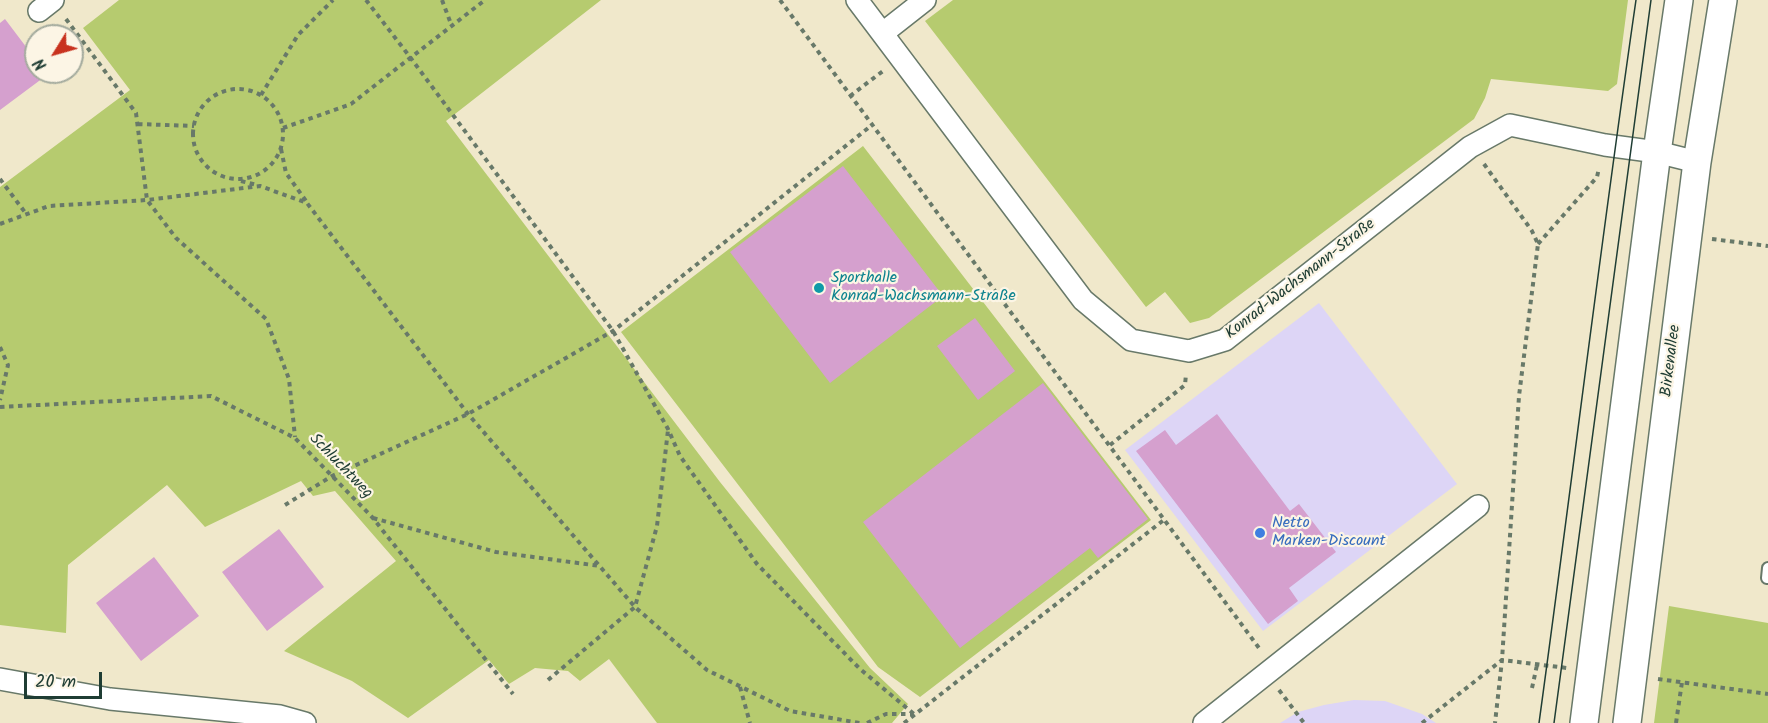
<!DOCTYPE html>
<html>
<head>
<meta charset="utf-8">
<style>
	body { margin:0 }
	#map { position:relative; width:1768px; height:723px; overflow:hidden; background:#f0e8cb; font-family:Kalam,sans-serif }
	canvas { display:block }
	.north { position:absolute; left:24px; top:24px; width:60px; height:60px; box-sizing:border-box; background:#fcf5e5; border:2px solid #a4ab9e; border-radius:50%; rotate:233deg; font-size:16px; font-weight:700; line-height:24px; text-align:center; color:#1f3d34 }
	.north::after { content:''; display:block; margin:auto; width:21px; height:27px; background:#c8321e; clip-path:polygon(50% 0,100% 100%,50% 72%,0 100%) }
	.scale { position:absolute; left:24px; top:672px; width:78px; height:27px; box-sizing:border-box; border:3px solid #1f3d34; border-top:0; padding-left:8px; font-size:18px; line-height:21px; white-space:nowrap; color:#1f3d34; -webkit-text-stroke:4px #fcf5e5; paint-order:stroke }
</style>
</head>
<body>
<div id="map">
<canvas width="1768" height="723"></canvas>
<div class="north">N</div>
<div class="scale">20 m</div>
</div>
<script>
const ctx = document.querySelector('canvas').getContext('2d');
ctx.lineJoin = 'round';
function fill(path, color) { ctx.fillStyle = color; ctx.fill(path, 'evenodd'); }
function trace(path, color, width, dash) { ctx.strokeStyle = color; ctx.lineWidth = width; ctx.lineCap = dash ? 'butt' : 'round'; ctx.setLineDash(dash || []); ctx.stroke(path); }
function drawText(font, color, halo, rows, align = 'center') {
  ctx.font = font + ' Kalam,sans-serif'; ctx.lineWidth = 4.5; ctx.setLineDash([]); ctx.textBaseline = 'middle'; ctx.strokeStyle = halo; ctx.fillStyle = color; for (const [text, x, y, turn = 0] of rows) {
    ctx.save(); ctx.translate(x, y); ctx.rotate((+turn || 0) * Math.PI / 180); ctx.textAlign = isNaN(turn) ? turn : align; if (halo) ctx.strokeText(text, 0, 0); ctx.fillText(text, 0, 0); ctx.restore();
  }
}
fill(new Path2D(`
	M1319,303L1457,484L1263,631L1125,450Z
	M1354,700L1385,701L1422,714L1436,723H1280L1298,712L1324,705Z`), '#ddd5f6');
fill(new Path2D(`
	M119,0H601L446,121L720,482L870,668L908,704L892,723H657L609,659L580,681L568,671L535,668L509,684L489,660L408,718L352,681L284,651L396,561L335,491L313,496L301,481L205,527L167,485L68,565L66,633L0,625V187L130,90L83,28Z
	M953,0H1628L1617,84L1608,91L1491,79L1485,98L1474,119L1209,318L1190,323L1165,292L1146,307L925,21Z
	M863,146L1151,520L920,697L878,667L621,332Z
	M1669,606L1768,623V723H1654Z`), '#b6cb6f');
fill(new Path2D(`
	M5,19L36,60V72H45L47,75L0,110V23Z
	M843,166L943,296L830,383L730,252Z
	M975,318L1015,371L978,400L937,346Z
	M1043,383L1148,519L1098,558L1090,548L960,648L863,522Z
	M1217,414L1290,511L1299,504L1336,552L1289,588L1298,601L1268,624L1136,451L1165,430L1176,445Z
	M279,529L324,587L267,631L222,572Z
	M154,557L199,616L141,661L96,603Z`), '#d5a0ce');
const service = new Path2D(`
	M1767,578L1768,568`);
const minor = new Path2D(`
	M857,0L1083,300L1131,340L1189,351L1225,340L1470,147L1510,125L1605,145L1657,152L1697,162
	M39,11L53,0
	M883,33L925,0
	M0,679L110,699L280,716L305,723
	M1204,723L1478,506`);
const tertiary = new Path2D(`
	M1584,723L1657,152L1679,0
	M1627,723L1697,162L1723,0`);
trace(service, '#687969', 14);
trace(minor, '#687969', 24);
trace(tertiary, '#687969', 30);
trace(new Path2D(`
	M366,0L410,57L613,331L668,429L680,456L757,564L860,669L914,714
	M442,0L451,24
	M780,0L1259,648
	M66,19L136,113L147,200L176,238L266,319L289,379L295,437
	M193 134a45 45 0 1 1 90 0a45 45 0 1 1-90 0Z
	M261,95L298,35L333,0
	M850,96L883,71
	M138,124L194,126
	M283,128L351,104L485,0
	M281,149L286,173L306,201
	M1484,164L1532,231L1538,244L1519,396L1502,660L1495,723
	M0,179L27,215
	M241,181L257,185
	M0,224L49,206L147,200L260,186L307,203L468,414L635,607L707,670L790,711L860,723
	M1712,239L1768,246
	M1538,244L1597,177L1599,168
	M0,347L8,365L0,400
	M0,407L211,396L295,438L372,517L513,694
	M1110,445L1185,385L1186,374
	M285,505L332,476L468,414L613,331L872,125
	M373,518L496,552L600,566
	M1658,679L1768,694
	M548,680L635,607L657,526L668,430
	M740,687L750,723
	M1532,688L1537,665
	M1279,690L1304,723
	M867,723L886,714H913
	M904,723L1165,519
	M1422,723L1502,660L1567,668
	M1676,723L1682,682`), '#687969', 4, [4.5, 4.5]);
trace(service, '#fff', 10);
trace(minor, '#fff', 21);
trace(tertiary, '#fff', 27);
trace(new Path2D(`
	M1539,723C1572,482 1601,241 1636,0
	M1554,723L1651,0`), '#1f3d34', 1.5);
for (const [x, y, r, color] of [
	[819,288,6,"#0f9aa8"],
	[1260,533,6,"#3f7fe0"]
]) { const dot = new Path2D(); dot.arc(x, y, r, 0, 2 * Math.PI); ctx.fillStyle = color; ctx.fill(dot); trace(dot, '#fcf5e5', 2); }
drawText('16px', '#0d838f', '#fcf5e5', [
	["Sporthalle",831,279],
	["Konrad-Wachsmann-Straße",831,297]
], 'left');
drawText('16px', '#1f3d34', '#fcf5e5', [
	["Konrad-Wachsmann-Straße",1301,280,-38],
	["Birkenallee",1672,361,-83],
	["Schluchtweg",340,467,46]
]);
drawText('16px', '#366cbe', '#fcf5e5', [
	["Netto",1272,524],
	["Marken-Discount",1272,542]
], 'left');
</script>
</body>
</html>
